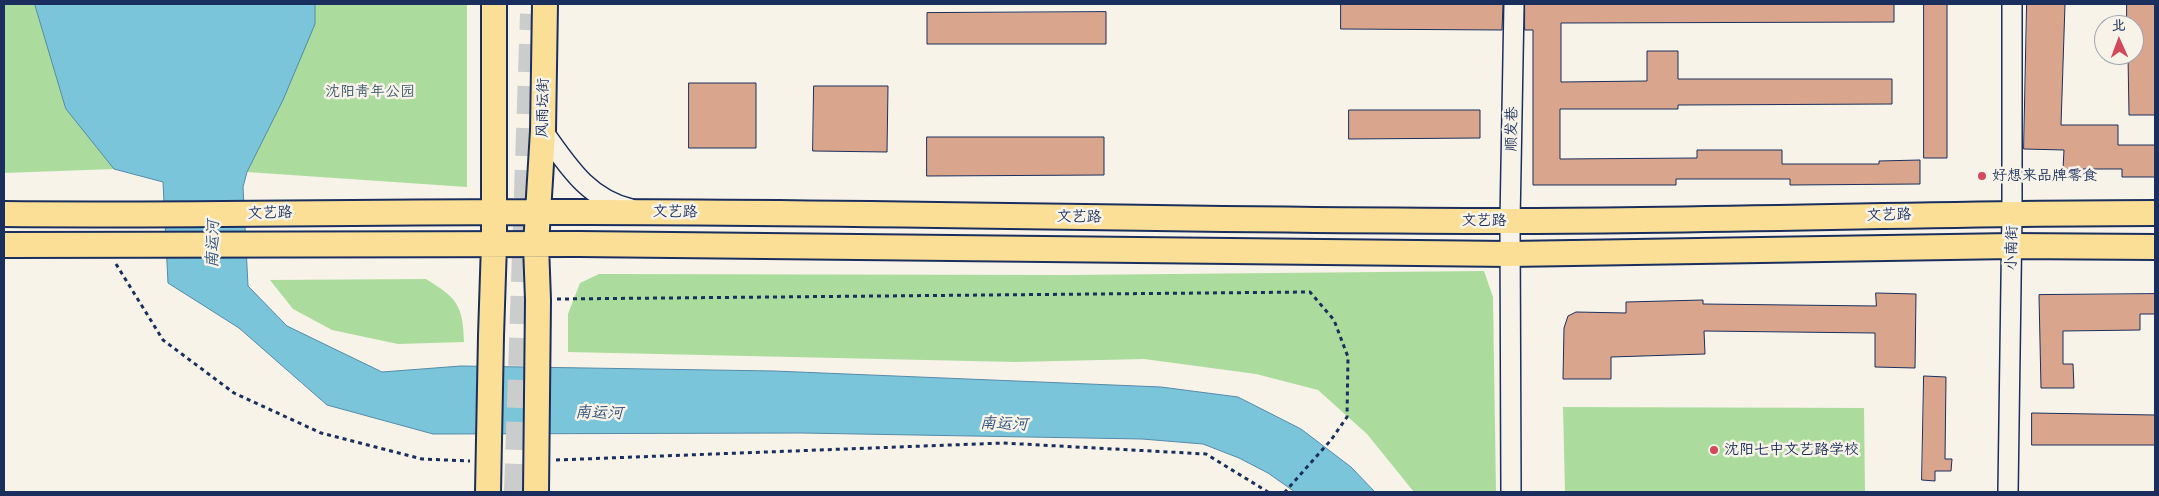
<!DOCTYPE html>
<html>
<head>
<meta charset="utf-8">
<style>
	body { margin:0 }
	#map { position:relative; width:2159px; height:496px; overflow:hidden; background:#f7f3e8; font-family:"Comic Neue","LXGW WenKai TC",sans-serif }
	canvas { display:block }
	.frame { position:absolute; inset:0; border:5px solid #1b2f5e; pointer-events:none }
	.north { position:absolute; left:2094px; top:15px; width:50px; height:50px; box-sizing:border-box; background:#f7f3e8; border:1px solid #9fa5b1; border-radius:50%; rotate:358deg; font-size:14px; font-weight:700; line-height:20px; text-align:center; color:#1b2f5e }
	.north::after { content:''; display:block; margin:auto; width:18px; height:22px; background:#d1495b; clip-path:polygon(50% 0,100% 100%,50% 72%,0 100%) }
</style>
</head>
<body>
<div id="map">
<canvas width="2159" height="496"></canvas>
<div class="frame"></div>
<div class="north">北</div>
</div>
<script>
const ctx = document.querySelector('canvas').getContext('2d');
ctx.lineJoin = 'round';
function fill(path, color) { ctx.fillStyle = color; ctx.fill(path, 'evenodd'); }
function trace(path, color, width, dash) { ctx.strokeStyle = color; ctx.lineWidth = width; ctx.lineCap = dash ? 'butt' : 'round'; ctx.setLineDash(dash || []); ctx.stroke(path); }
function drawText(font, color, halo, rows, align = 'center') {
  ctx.font = font + ' "Comic Neue","LXGW WenKai TC",sans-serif'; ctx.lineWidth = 5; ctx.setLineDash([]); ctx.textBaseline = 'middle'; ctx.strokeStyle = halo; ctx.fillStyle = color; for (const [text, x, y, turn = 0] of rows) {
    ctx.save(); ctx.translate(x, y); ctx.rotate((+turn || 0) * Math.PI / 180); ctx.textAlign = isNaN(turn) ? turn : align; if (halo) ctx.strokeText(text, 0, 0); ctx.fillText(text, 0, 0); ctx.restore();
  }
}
fill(new Path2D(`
	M4,4H467V187L247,172L114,169L4,173Z
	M1484,271L1493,297L1496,492H1414L1367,434L1318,390L1256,374L1144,359L1015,362L568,352V314L580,283L599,274L1068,275Z
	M426,279C457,298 463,305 464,342L398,344L332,330L293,309L270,280Z
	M1563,407L1864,408L1865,492H1565Z`), '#abdc9d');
const water = new Path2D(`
	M35,4H315V24L283,100L247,172L243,187L248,286L287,326L382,372L461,366L774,371L1161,387L1238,397L1301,429L1351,467L1375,492H1295L1268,473L1239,458L1203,444L1142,439L802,433L433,434L327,405L239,328L168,283L163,182L114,169L66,109Z`);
fill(water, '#7bc5db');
trace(water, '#5589a9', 1);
const building = new Path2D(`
	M1341,4H1503L1502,30L1341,29Z
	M1525,4H1894V22L1561,23V82L1647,81V51H1678V79H1892V104L1678,105V109H1560V159L1697,158V150H1782V164H1879V161L1920,160V184L1790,185V179H1676V185H1533V30H1525Z
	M1924,4H1947V158H1924Z
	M2027,4H2065L2061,125H2118V145H2155V177H2122V169H2063L2064,150L2024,149Z
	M2127,4H2155V115H2129L2128,55H2134V25H2127Z
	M1106,12V44H927V13Z
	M689,83H756V148H689Z
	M814,86H888L887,152L813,151Z
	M1349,110H1480V138L1349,139Z
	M927,137H1104V175L927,176Z
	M1876,293L1916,294L1915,368L1875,367V333L1704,331L1705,354L1611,357V379H1563L1564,328L1568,316L1576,312L1626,313V302L1703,300V304L1876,306Z
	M2155,294V314H2140V330L2063,331V364H2073L2074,388H2041L2039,295Z
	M1924,376L1946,377L1945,459H1952L1951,471H1935V481L1922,480Z
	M2032,413L2155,415V445H2032Z`);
fill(building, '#d9a68d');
trace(building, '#1b2f5e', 1);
trace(new Path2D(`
	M518,492L534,14`), '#cbcccc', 28, [28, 14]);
const minor = new Path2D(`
	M543,131C568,166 587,198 631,209
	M1511,492L1510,221L1514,4
	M2008,492L2012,213V4`);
const major = new Path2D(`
	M4,214C198,216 393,211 588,212C894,212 1200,221 1507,221C1723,221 1939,213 2155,213
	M4,245L579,244L1510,254L2012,246L2155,247
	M488,492L491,336L494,244V4
	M536,492L538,300L536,245L543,131L545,4`);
trace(minor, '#1b2f5e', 22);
trace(major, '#1b2f5e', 28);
trace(new Path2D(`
	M116,264L163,340L234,393L321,433L422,459L470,461
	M557,299L1310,292L1334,320L1348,357L1347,417L1331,440L1285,492
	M556,460L1003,443L1206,454L1268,492`), '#1b2f5e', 3, [4, 4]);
trace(minor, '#f7f3e8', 19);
trace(major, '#fbdf96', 24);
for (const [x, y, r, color] of [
	[1982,176,5,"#d1495b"],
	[1714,450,5,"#d1495b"]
]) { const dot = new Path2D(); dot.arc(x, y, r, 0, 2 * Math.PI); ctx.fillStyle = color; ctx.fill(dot); trace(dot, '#f7f3e8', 2); }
drawText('15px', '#3f5a6e', '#f7f3e8', [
	["沈阳青年公园",370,92]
]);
drawText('15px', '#1b2f5e', '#f7f3e8', [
	["风雨坛街",543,108,-89],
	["顺发巷",1512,129,-89],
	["文艺路",675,212,1],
	["文艺路",270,213,-1],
	["文艺路",1889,215,-1],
	["文艺路",1079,217,1],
	["文艺路",1484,221],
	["小南街",2012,248,-89]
]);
drawText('15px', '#1b2f5e', '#f7f3e8', [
	["好想来品牌零食",1992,176],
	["沈阳七中文艺路学校",1724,450]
], 'left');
drawText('italic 16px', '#33547d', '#f7f3e8', [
	["南运河",213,244,-89],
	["南运河",599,413,1],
	["南运河",1004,424,2]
]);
</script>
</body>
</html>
